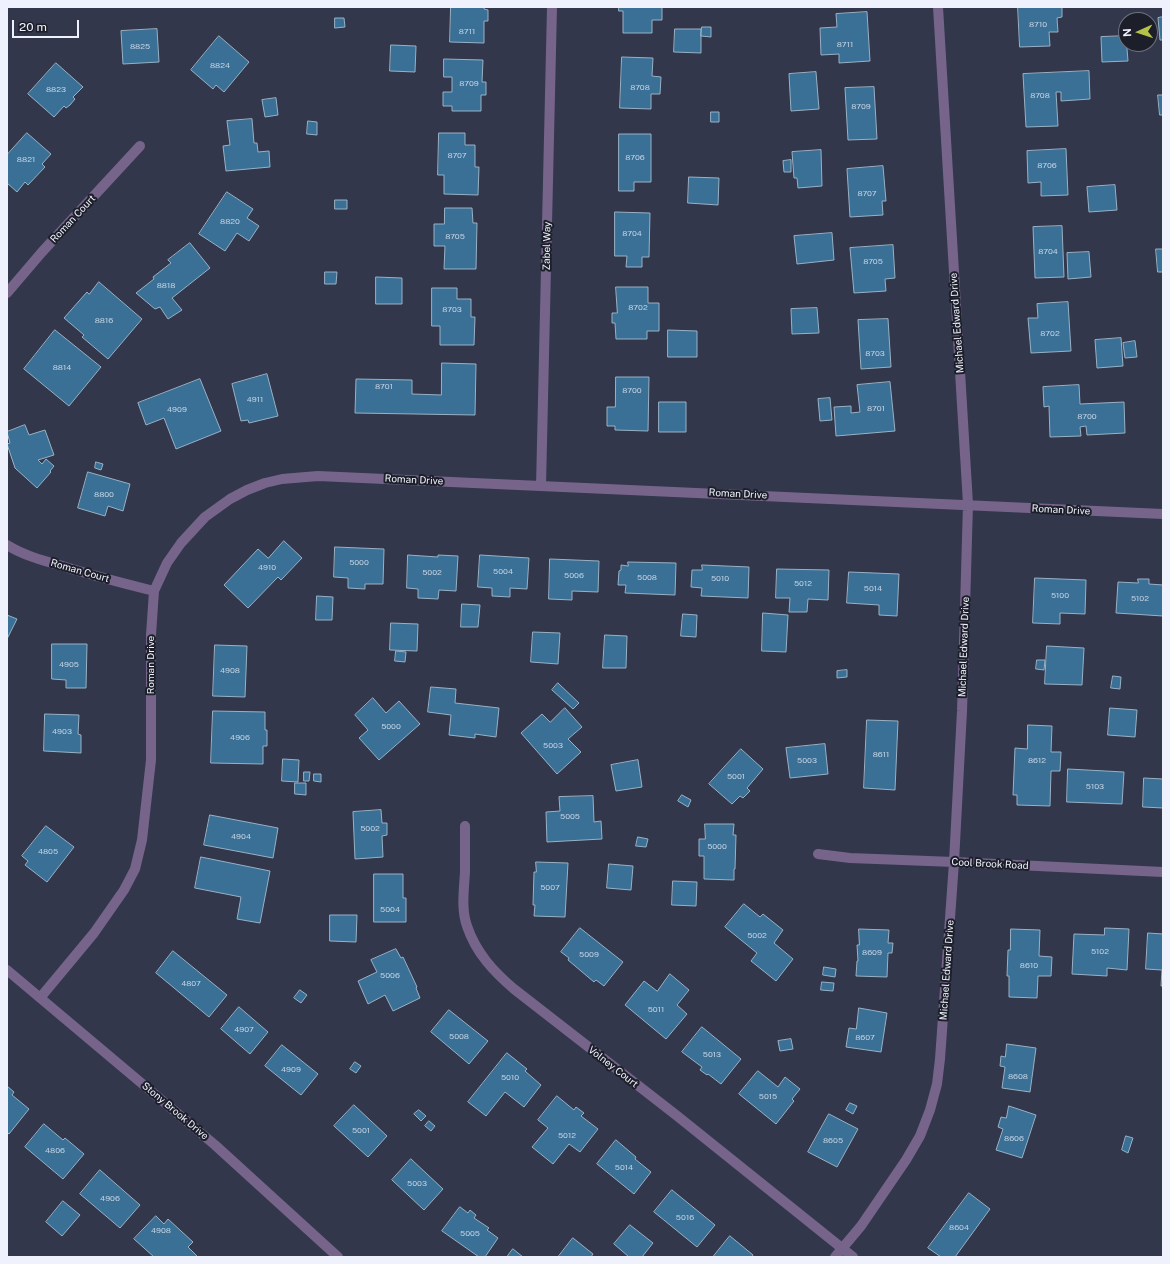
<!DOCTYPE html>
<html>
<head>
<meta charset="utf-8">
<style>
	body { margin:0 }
	#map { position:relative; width:1170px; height:1264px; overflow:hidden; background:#32374c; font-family:"Public Sans",sans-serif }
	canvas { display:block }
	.frame { position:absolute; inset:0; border:8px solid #eff2fd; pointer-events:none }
	.north { position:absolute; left:1118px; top:12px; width:40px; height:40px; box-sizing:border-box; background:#1c1f29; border:1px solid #70737e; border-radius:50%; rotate:267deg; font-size:11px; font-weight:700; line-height:16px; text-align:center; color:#eff2fd }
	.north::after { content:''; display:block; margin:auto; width:14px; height:18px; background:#b6c148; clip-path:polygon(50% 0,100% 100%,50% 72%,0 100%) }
	.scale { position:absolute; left:12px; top:20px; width:67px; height:18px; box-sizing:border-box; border:2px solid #eff2fd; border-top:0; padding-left:5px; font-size:12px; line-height:14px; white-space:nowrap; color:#eff2fd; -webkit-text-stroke:3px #1c1f29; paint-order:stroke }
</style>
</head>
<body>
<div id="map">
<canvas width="1170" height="1264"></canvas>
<div class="frame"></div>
<div class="north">N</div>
<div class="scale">20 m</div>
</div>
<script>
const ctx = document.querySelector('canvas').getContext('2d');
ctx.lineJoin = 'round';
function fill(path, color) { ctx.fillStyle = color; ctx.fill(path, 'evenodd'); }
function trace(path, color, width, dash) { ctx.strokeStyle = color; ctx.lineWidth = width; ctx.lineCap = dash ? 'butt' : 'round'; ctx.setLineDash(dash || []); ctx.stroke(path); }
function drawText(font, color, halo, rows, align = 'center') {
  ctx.font = font + ' "Public Sans",sans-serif'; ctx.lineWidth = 4; ctx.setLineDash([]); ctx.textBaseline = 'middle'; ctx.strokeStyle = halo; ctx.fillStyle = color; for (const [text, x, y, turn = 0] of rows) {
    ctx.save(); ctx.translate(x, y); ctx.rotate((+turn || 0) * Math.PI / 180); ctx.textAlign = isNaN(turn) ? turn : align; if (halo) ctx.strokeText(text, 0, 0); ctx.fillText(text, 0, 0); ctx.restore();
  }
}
const building = new Path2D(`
	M451,7H484V9L488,10V21H484V43L450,42Z
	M619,7H662V20H652V33H623V11H619Z
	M1018,7H1062V17L1057,18L1058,32H1049L1050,46L1020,47Z
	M867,12L870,61L839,63V54L821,55L820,28L837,27L836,14Z
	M1163,17V40H1160L1158,18Z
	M335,18H344L345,27L335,28Z
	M702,27H711V37L701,36Z
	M157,29L159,62L123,64L121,31Z
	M675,29H701V53L674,52Z
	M219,36L249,62L224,92L216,85L213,89L191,70Z
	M1126,36L1128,61L1102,62L1101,37Z
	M391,45L416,46L415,72L390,71Z
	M622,57L653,58L652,76L661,77L660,94H651V109L620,108Z
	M444,59L483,60L482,82H486V95H481V111H452V106H443V92H452V77H444Z
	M56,63L83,87L73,97L75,99L70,105L66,108L64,106L54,117L28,94Z
	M1089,71L1090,99L1061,101V92H1056L1058,126L1026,127L1023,74Z
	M816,72L819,109L791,111L789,74Z
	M874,87L877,139L848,140L845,88Z
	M1158,95H1163V115H1160Z
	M276,98L278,115L265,117L262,100Z
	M711,112H719V122H711Z
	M252,119L254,143H257L258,152L269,151L270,167L226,171L223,146L230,145L227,121Z
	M308,121L317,122V135L307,134Z
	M27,133L51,154L42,164L45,167L28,185L25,182L17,192L7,183V155Z
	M439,133H465V145H475V167H479L478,195L444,194V175H438Z
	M619,134H651V182H634V191H619Z
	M1066,149L1068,195L1041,196V182L1028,183L1027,151Z
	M821,150L822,186L798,188L797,178H794L792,152Z
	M791,160V172H784L783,161Z
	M883,166L886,201H882L883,215L850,217L847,169Z
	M689,177L719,178L718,205L688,203Z
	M1115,185L1117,210L1089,212L1087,187Z
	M227,192L253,209L247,218L259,226L249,241L237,233L225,251L199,234Z
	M335,200H347V209H335Z
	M445,208H472L473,223H477L476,269H444L445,246H434V224H444Z
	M615,212L650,213L649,257H642V267H626L627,256H615Z
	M1062,226L1064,277L1035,278L1033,227Z
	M832,233L834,260L797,264L794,236Z
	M190,243L210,268L172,298L182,310L168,319L160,307L155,309L136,293L154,279L153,277L171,263L168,260Z
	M893,245L895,278L885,279L886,291L854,293L850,248Z
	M1156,249H1163V272H1158Z
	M1089,252L1091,277L1068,279L1067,253Z
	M325,272H337L336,284H325Z
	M376,277L402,278V304H376Z
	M99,282L142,319L108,359L82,337L84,335L64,318L87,292L89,294Z
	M616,287H648V303H659V331H647V339H616L615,323H612V313H617Z
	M432,288H457V299H471V317H475L474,345H440V326H432Z
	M1068,302L1071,351L1031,353L1028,318H1038L1037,304Z
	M817,308L819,333L792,334L791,309Z
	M888,319L891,367L861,369L858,320Z
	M55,330L101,367L69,406L24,369Z
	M668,330L697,331V357H668Z
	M1121,338L1123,366L1097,368L1095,340Z
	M1135,341L1137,357L1125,358L1123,343Z
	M442,363L476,364L475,415L355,413L356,379L412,380V394L441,395Z
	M267,374L278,416L249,423L248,420L241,421L232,384Z
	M616,377H649L648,431L615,430V426H607V407H615Z
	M200,379L221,431L176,449L164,418L146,425L138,403Z
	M890,382L895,431L836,436L834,407L851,406V413L860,412L857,385Z
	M1079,385L1080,404L1124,402L1125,433L1087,435L1086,426L1080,427L1081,436L1050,437L1049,406L1044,407L1043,387Z
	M830,398L832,420L820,421L818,399Z
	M659,402H686V432H659Z
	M25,425L29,435L45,430L54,455L38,460L42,464L46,459L54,466L50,471L51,472L37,488L15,468L7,444L10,443L7,432Z
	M96,462L103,464L101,470L95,468Z
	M88,472L130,484L123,511L108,506L105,516L78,508Z
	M284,541L302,558L281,580L278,577L248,608L224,585L258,549L268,558Z
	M335,547L384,549L383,584H365V589L348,588V578L334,577Z
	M408,555L438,557V555L458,556L456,591L439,590L438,599L418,598V589L407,588Z
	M480,555L529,558L527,589L510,588V597L492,596V588L478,587Z
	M550,559L599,561L598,592L572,591V600L549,599Z
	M628,562L676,563L675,595L625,593L626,585H618L619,571L621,570V565L628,566Z
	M702,565L749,567L748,598L701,596L702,588L691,587L692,570H702Z
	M777,569L829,570L828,600L808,599L807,612H789L790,598H776Z
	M849,572L899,574L897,616L879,615V605L847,603Z
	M1035,578L1086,580L1085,614L1060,613V624L1033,623Z
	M1138,579H1149V584L1163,585V616L1116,613L1118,582L1138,583Z
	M317,596L333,597L332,620H316Z
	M462,604L480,605L478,627H461Z
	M763,613L788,615L786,652L762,651Z
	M683,614L697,615L696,637L681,636Z
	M7,615L17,619L7,639Z
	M391,623L418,624L417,651L390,650Z
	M533,632L560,633L558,664L531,662Z
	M605,635L627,636L626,668H603Z
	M52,644H87L86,688H66V680L52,679Z
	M215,645L247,646L245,697L213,696Z
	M1047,646L1084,648L1082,685L1045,684Z
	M396,651L406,652L405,662L395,661Z
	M1037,660H1045L1044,670L1036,669Z
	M847,670V677L837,678V671Z
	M1113,676L1121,677L1120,689L1111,688Z
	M558,683L579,703L573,709L552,690Z
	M431,687L456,689L455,703L499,708L496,737L475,734V738L449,735L451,715L428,712Z
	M373,698L386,713L399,701L420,724L379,760L359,738L368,730L355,715Z
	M565,708L582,727L568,739L581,752L557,774L521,733L542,714L550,722Z
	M1110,708L1137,710L1135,737L1108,735Z
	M213,711L265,712V730H267V746H263V764L211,763Z
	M45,714L79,715L78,734L81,735V753L44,751Z
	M867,720L898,721L895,790L864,788Z
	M1028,725L1052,726L1051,752H1061L1060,771H1051L1050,806L1017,805V795H1013L1015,748L1027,749Z
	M825,744L828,774L790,778L786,748Z
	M741,749L763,769L747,788L750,791L743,798L740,796L732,804L709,784Z
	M283,759L299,760L298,782L282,781Z
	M638,760L642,787L616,791L611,765Z
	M1068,769L1124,772L1122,804L1067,802Z
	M304,772H310L309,781H304Z
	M314,774H321V782L314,781Z
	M1144,778L1163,779V808L1143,807Z
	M295,783H306V795L295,794Z
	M682,795L691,800L688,807L678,801Z
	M593,796L594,822L601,821L602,839L547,842L546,812L560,811L559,797Z
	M381,810L382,823H387V835L382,836L383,857L355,859L353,812Z
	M210,815L278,828L273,858L204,845Z
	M705,824H734L733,835H736L735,869H734V880L704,879V856H699V839H705Z
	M46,826L74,847L47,882L25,865L28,861L22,856Z
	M638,837L648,839L646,847L636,846Z
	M201,857L270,871L260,923L237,919L241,897L195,888Z
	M536,862L568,863L565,917L534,916L535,905H533L534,872H536Z
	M609,864L633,866L631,890L607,888Z
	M374,874H403V898H406V922H374Z
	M673,881L697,882L696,906L672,905Z
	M744,904L760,917L763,914L783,930L774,943L793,959L776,981L751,961L757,953L725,927Z
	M330,915H357L356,942L330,941Z
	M580,928L623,962L604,986L596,980L594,982L568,960L569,958L561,952Z
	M1105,928L1129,929L1127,970L1107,968V976L1072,974L1074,934L1104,935Z
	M859,929L889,930L888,943H893L892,953H888L887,977L856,976L857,961H858L857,945H859Z
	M1011,929L1040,930L1039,956L1052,957L1051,976H1038L1037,998L1009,997V976H1007L1008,950H1010Z
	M1148,933L1163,934V986H1161L1162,970L1146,969Z
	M396,949L401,958L403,957L417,987L416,988L420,998L393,1011L385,995L368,1004L358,981L377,972L371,960Z
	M173,951L227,995L209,1017L156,973Z
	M824,967L836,969L835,977L823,975Z
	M670,974L689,990L677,1005L687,1014L666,1039L625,1005L644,981L657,991Z
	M822,982L834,983L833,991L821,990Z
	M300,990L307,995L301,1003L294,998Z
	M239,1007L268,1032L250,1054L221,1029Z
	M859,1008L887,1013L881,1052L846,1047L849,1028L856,1029Z
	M449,1010L488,1041L469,1064L431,1032Z
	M702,1027L741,1059L721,1084L708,1074L707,1075L700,1070L702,1067L682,1052Z
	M791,1039L793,1049L780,1051L778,1041Z
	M1007,1044L1036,1048L1030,1092L1002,1088L1005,1067L1000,1066L1001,1056L1005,1057Z
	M282,1045L318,1074L301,1095L265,1066Z
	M507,1053L527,1069L525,1071L541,1085L524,1107L505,1092L486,1116L468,1102Z
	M355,1062L361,1066L356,1073L350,1069Z
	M758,1071L778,1087L785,1077L800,1089L792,1099L794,1101L776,1124L739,1094Z
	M7,1086L14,1092L12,1095L29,1109L9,1134L7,1132Z
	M557,1096L574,1110L576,1107L584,1113L581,1116L598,1129L580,1152L569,1144L553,1164L532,1147L548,1128L538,1120Z
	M850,1103L857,1106L853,1114L846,1110Z
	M354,1105L387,1136L368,1157L334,1126Z
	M1009,1106L1036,1115L1022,1158L996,1150L1003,1129L998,1127L1001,1117L1006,1118Z
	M419,1110L426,1116L421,1121L414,1114Z
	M829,1114L858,1129L837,1167L808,1152Z
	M429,1121L435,1126L431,1131L425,1126Z
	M44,1124L63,1140L65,1138L84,1154L63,1179L25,1147Z
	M1126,1136L1133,1138L1128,1153L1122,1150Z
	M616,1140L636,1157L635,1159L651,1172L634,1194L597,1164Z
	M411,1159L443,1189L424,1210L392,1180Z
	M100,1170L140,1205L120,1228L80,1194Z
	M672,1190L715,1225L697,1247L654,1212Z
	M969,1193L990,1209L955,1257H941L928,1248Z
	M63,1201L80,1215L62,1236L46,1222Z
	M460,1207L468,1213L470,1210L476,1215L474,1218L489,1228L487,1230L498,1238L485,1257H479L442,1231Z
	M156,1216L164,1224L168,1219L193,1242L188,1247L197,1256L196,1257H154L134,1239Z
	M630,1225L653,1243L642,1257H629L614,1244Z
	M730,1236L753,1255L752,1257H713Z
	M573,1238L593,1254L591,1257H560L559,1256Z
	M513,1249L523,1257H507Z`);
fill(building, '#3b7096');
trace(building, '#98b1c4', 1);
trace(new Path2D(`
	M7,293L42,252L140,146
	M541,486L552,7
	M7,545C23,555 41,560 59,565C90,575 122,583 154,591
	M465,826C465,841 465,856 465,872C464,890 461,909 467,926C476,953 494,972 514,989L676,1115L853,1257
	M818,854L850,858L954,862L1163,872
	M7,970L215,1145L338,1257
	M40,998L94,933L124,890L135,869L142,840L151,760V635L154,591L167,563L181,543L205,517L230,499L247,490L265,483L282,479L318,476L1163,514
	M835,1257L861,1226L906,1160L920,1136L930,1110L937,1084L940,1059L954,862L962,711L968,504L938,7`), '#77648b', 10);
drawText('8px', '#c2d2e3', null, [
	["8710",1038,25],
	["8711",467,32],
	["8711",845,45],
	["8825",140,47],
	["8824",220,66],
	["8709",469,84],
	["8708",640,88],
	["8823",56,90],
	["8708",1040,96],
	["8709",861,107],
	["8707",457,156],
	["8706",635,158],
	["8821",26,160],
	["8706",1047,166],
	["8707",867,194],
	["8820",230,222],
	["8704",632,234],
	["8705",455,237],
	["8704",1048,252],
	["8705",873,262],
	["8818",166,286],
	["8702",638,308],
	["8703",452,310],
	["8816",104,321],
	["8702",1050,334],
	["8703",875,354],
	["8814",62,368],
	["8701",384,387],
	["8700",632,391],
	["4911",255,400],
	["8701",876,409],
	["4909",177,410],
	["8700",1087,417],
	["8800",104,495],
	["5000",359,563],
	["4910",267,568],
	["5004",503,572],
	["5002",432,573],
	["5006",574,576],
	["5008",647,578],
	["5010",720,579],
	["5012",803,584],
	["5014",873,589],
	["5100",1060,596],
	["5102",1140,599],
	["4905",69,665],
	["4908",230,671],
	["5000",391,727],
	["4903",62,732],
	["4906",240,738],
	["5003",553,746],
	["8611",881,755],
	["5003",807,761],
	["8612",1037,761],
	["5001",736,777],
	["5103",1095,787],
	["5005",570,817],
	["5002",370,829],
	["4904",241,837],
	["5000",717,847],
	["4805",48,852],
	["5007",550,888],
	["5004",390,910],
	["5002",757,936],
	["5102",1100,952],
	["8609",872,953],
	["5009",589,955],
	["8610",1029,966],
	["5006",390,976],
	["4807",191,984],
	["5011",656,1010],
	["4907",244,1030],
	["5008",459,1037],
	["8607",865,1038],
	["5013",712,1055],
	["4909",291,1070],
	["8608",1018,1077],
	["5010",510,1078],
	["5015",768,1097],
	["5001",361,1131],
	["5012",567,1136],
	["8606",1014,1139],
	["8605",833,1141],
	["4806",55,1151],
	["5014",624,1168],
	["5003",417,1184],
	["4906",110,1199],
	["5016",685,1218],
	["8604",959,1228],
	["4908",161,1231],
	["5005",470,1234]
]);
drawText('10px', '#eff2fd', '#1c1f29', [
	["Roman Court",73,219,-47],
	["Zabel Way",547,246,-89],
	["Michael Edward Drive",957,323,-94],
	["Roman Drive",414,480,3],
	["Roman Drive",738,494,3],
	["Roman Drive",1061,510,3],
	["Roman Court",80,571,16],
	["Michael Edward Drive",964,647,-88],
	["Roman Drive",151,665,-90],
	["Cool Brook Road",990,864,3],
	["Michael Edward Drive",947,970,-86],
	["Volney Court",613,1067,38],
	["Stony Brook Drive",175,1111,40]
]);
</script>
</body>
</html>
